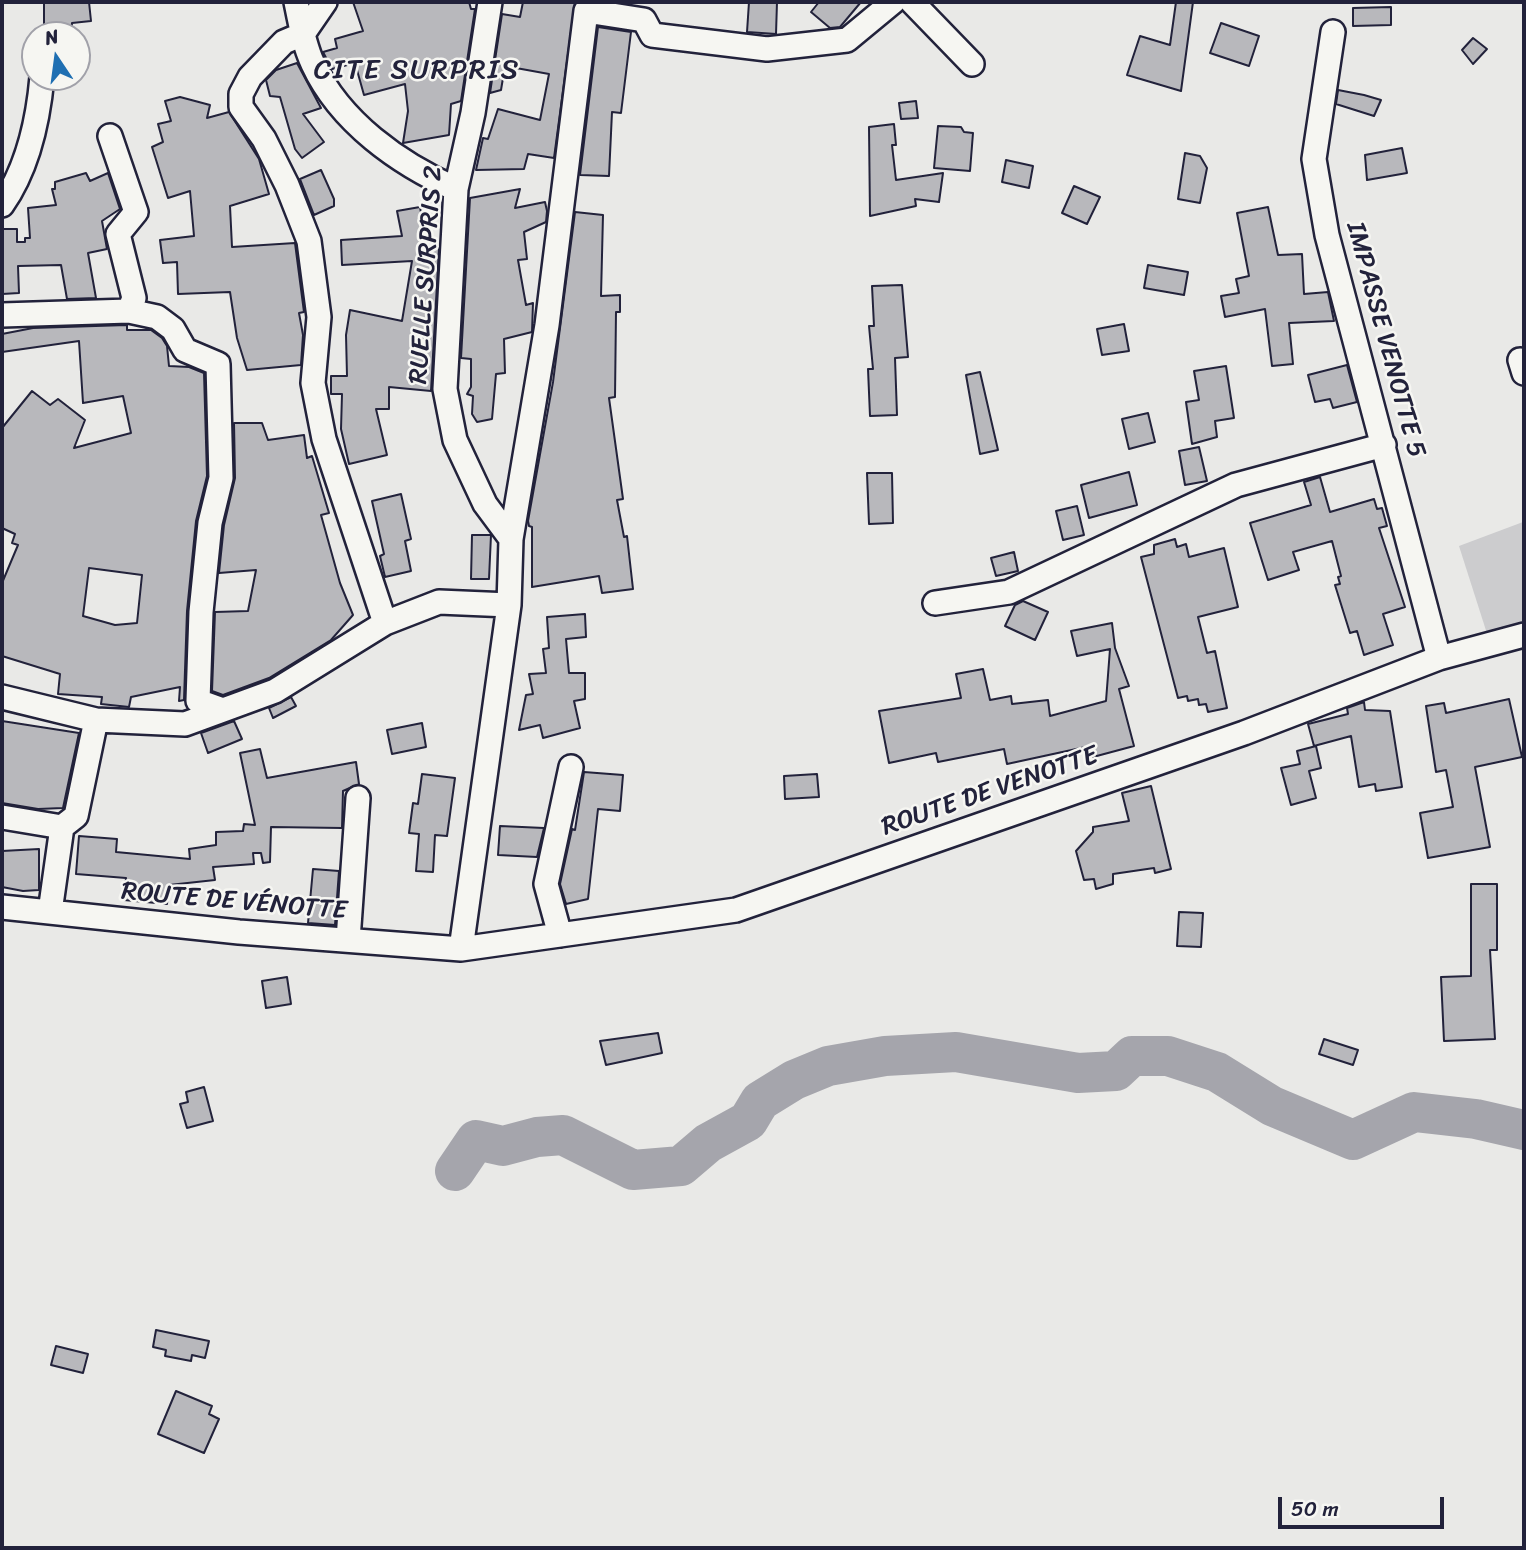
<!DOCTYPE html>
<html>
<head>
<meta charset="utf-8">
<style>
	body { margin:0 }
	#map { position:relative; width:1526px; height:1550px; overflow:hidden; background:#e9e9e7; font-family:Sriracha,sans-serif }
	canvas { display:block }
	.frame { position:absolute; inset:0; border:4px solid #22223b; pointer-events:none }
	.north { position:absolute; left:21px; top:21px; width:70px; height:70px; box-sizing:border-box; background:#f6f6f2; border:2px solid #a1a1a9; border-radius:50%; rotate:347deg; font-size:19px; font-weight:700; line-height:28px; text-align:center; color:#22223b }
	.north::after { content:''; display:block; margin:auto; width:24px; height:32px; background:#1f6fb2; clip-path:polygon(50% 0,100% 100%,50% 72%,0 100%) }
	.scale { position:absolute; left:1278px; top:1497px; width:166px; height:32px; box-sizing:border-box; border:4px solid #22223b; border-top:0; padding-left:9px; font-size:21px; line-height:24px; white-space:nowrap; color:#22223b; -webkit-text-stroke:5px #f6f6f2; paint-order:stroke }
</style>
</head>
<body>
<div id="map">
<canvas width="1526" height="1550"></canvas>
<div class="frame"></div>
<div class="north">N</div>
<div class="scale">50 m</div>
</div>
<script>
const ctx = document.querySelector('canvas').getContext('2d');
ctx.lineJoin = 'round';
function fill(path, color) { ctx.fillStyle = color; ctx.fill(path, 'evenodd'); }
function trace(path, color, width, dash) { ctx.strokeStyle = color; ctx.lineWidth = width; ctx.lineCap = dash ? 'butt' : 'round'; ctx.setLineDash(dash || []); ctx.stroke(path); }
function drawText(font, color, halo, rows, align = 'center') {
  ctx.font = font + ' Sriracha,sans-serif'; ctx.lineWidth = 5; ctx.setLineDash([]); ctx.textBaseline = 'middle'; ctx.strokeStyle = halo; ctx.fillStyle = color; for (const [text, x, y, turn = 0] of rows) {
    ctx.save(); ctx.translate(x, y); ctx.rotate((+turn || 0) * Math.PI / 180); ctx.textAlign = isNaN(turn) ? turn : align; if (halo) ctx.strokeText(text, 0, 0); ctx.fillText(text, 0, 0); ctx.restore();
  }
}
fill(new Path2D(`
	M1523,522L1524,630L1490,643L1459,546Z`), '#ccccce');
trace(new Path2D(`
	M455,1171L476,1140L503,1146L537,1137L563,1135L633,1170L681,1166L708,1143L748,1121L760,1101L794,1080L828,1066L885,1056L956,1052L1078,1073L1116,1071L1132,1056H1168L1217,1072L1272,1106L1353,1140L1414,1112L1476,1119L1524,1130`), '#a5a5ac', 40);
const building = new Path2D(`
	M44,2H89L91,21L72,23L71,35H44Z
	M353,2H469L471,9H475L461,101L451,104L449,135L403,143L408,111L405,84L364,95L355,63L332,69L323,52L337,48L335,39L363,31Z
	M523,2H575L554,158L528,154L524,169L476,170L483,138L488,139L498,109L540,120L549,74L505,66L501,90L490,93L502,14L520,17Z
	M749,2H777L776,34L747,32Z
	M819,2H861L840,27L830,28L811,12Z
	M1176,2H1193L1181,91L1127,75L1140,36L1170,45Z
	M1391,7V25L1353,26V8Z
	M1221,23L1259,36L1249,66L1210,53Z
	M598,27L631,32L621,113L612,112L609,176L580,175Z
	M1473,38L1487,49L1473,64L1462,50Z
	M297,63L321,108L303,114L324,142L302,158L295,149L280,97L270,96L266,80L276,70Z
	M1338,90L1364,95L1381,100L1374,116L1336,104Z
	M180,97L210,105L207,118L229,112L259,159L269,194L230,206L232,247L295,243L304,312L299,313L303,335L301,365L247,370L237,338L230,292L178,294L177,262L163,263L160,240L194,236L190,191L168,198L152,147L163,142L158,124L171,121L165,101Z
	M916,101L918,118L901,119L899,103Z
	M894,124L896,145H892L896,180L943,173L939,202L915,199L916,206L870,216L869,127Z
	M938,126L961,127L964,132L973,133L970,171L934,168Z
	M1402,148L1407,173L1367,180L1365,155Z
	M1185,153L1200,156L1207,168L1200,203L1178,199Z
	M1006,160L1033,166L1029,188L1002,182Z
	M321,170L334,199V206L314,215L300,179Z
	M86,173L90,181L108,173L120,209L102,221L107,249L88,253L96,298L67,299L61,265L18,266L19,293L2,294V229H17V242H25V238H30L28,208L56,205L52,189H55V182Z
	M1074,186L1100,197L1087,224L1062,213Z
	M520,189L515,208L545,202L547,211L546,222L524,232L527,259L518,260L526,305L533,303L532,332L504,339L505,373L496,374L492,419L477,422L472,414L473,396L467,394L471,387V359L461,358L470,198Z
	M420,207L427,247L439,248L431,391L389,387V409H376L387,455L349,464L341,429L342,394H331V376H347L346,335L350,310L402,321L412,261L342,265L341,240L402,236L397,211Z
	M1268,207L1278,255L1302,254L1304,294L1328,292L1334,321L1289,323L1293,364L1272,366L1265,309L1225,317L1221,296L1239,293L1236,279L1249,276L1237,213Z
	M575,212L603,215L601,296L620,295V312H616L615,397L609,398L623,499L617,500L624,537L627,536L633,589L602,593L599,576L532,587V527L529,526L528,521L553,382Z
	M1148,265L1188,272L1184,295L1144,288Z
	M902,285L908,357L895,358L897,415L870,416L868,369H873L869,326H874L872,286Z
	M1124,324L1129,351L1102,355L1097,329Z
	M127,325V330H151L162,338L167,346L169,366L189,367L204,373L207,476L196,521L187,611L184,700L179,701L180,687L131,697L129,707L101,704L102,697L58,694L60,674L2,656V583L18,545L12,543L15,534L2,528V428L32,391L50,405L58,399L85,420L74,448L131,433L123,396L83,403L79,341L2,352V334L33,328ZM89,568L142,575L137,623L115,625L83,616Z
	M1347,365L1357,402L1333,408L1330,399L1315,402L1308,375Z
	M1226,366L1234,418L1215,421L1217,437L1192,444L1186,402L1199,400L1194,371Z
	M980,372L998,450L980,454L966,375Z
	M1148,413L1155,442L1129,449L1122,419Z
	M234,423H262L268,440L304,435L307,458L312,456L329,513L321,515L340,583L353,615L331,640L269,678L223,695L212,691L215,612L248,611L256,570L219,573L224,525L235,478Z
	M1199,447L1207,481L1185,485L1179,451Z
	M1129,472L1137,505L1089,518L1081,485Z
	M867,473H892L893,523L869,524Z
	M1320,477L1330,512L1374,499L1377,509L1382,508L1387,526L1379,528L1405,607L1383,614L1393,645L1364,655L1357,631L1350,633L1335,585L1340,584L1338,577L1341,576L1332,541L1293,552L1299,570L1268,580L1250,523L1311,505L1304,482Z
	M401,494L411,539L405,541L411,571L385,577L380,556L384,554L372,501Z
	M1077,506L1084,535L1063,540L1056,511Z
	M472,535H491L489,579H471Z
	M1175,539L1177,547L1186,544L1189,557L1224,548L1238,607L1198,617L1207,653L1215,651L1227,708L1208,712L1206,704L1199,705L1198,699L1188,701L1187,696L1178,698L1141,557L1154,554V545Z
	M1014,552L1018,571L996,576L991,558Z
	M1023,601L1048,612L1035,640L1005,626L1015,605Z
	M585,614L586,637L566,639L569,673H585V699L574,701L580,728L543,738L540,725L519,730L526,695L533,694L529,674L546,673L543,649L549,648L547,617Z
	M1112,623L1115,648L1129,686L1119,689L1134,746L1093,757L1090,746L1007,764L1004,749L938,762L936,753L889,763L879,711L961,698L956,674L983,669L990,700L1011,696L1012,704L1048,700L1050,716L1106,701L1110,649L1077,656L1071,631Z
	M291,697L296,706L273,718L269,708Z
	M1509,699L1522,757L1475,767L1490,847L1428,858L1420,813L1453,807L1446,770L1436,772L1426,706L1444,703L1446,713Z
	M1364,702L1365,710L1390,711L1402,787L1376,791L1375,784L1359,787L1351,736L1314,746L1308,724L1348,714L1347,708Z
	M2,721L79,733L63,808L38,809L2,803Z
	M234,721L242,739L208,753L201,733Z
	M422,723L426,747L392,754L387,730Z
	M1316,746L1321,768L1309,771L1316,798L1291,805L1281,768L1300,764L1297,751Z
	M260,749L267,778L356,762L359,784L343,791L342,828L271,827L270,862L263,863L261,853H253L254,864L213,867L215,880L169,885L167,904L124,900L126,878L76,874L79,836L117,839L116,852L190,859L189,849L216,845V832L243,831L244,824L255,825L240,753Z
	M584,772L623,775L620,811L598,809L588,899L566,904L560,884L572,829L575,830Z
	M422,774L455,778L447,836L435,835L433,872L416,871L419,834L409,833L413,803L418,804Z
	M817,774L819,797L785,799L784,776Z
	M1151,786L1171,869L1155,873L1154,868L1113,874V884L1096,889L1094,879L1084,880L1076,851L1093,832V827L1129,821L1122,793Z
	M500,826L544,828L537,857L498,855Z
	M39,849V890L23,891L2,887V851Z
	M313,869L339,871L335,925L308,923Z
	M1471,884H1497V950H1490L1495,1039L1444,1041L1441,977L1471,976Z
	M1179,912L1203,913L1201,947L1177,946Z
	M287,977L291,1004L266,1008L262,981Z
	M658,1033L662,1053L606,1065L600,1041Z
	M1324,1039L1358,1050L1353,1065L1319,1054Z
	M204,1087L213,1121L187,1128L180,1104L188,1102L186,1092Z
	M156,1330L209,1341L205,1358L192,1355L191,1361L165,1356L166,1350L153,1347Z
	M56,1346L88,1354L83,1373L51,1365Z
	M176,1391L212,1406L209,1414L219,1419L204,1453L158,1434Z`);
fill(building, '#b8b8bc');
trace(building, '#22223b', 2);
const minor = new Path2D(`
	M296,2C300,22 304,45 313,64C340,122 399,164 456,189
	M325,2L303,34L284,42L250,77L241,94V107L264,139L287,185L309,241L319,317L313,383L324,439L385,623
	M490,2L473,113L456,189L445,389L455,440L485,504L511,539
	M912,2L972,64
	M586,11L644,20L652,35L767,49L847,40L893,2
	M1333,32L1314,159L1327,235L1439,658
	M110,136L136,212L118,234L134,298L129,311
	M2,205C28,168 38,122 42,77
	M2,315L129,311L157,317L173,329L185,350L218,364L221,478L210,523L201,612L198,701L223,710
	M1520,360L1524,373
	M935,603L1009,592L1236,485L1384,445
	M2,697L96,720L76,816L62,827L50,912
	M96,720L185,724L275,691L385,623L439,602L509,605
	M2,817L62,827
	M2,907L239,932L461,949L736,910L1244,733L1439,658L1524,635
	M560,935L546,884L571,767
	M348,940L358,798
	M461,949L509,605L511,539L547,325L586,11L591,2`);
trace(minor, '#22223b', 28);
trace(minor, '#f6f6f2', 23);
drawText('26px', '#22223b', '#f6f6f2', [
	["RUELLE SURPRIS 2",427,275,-86],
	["IMPASSE VENOTTE 5",1385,340,75],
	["ROUTE DE VENOTTE",990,792,-19],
	["ROUTE DE VÉNOTTE",234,902,5]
]);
ctx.letterSpacing = '2px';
drawText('28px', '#22223b', '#f6f6f2', [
	["CITE SURPRIS",417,71]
]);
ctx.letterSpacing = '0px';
</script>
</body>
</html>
